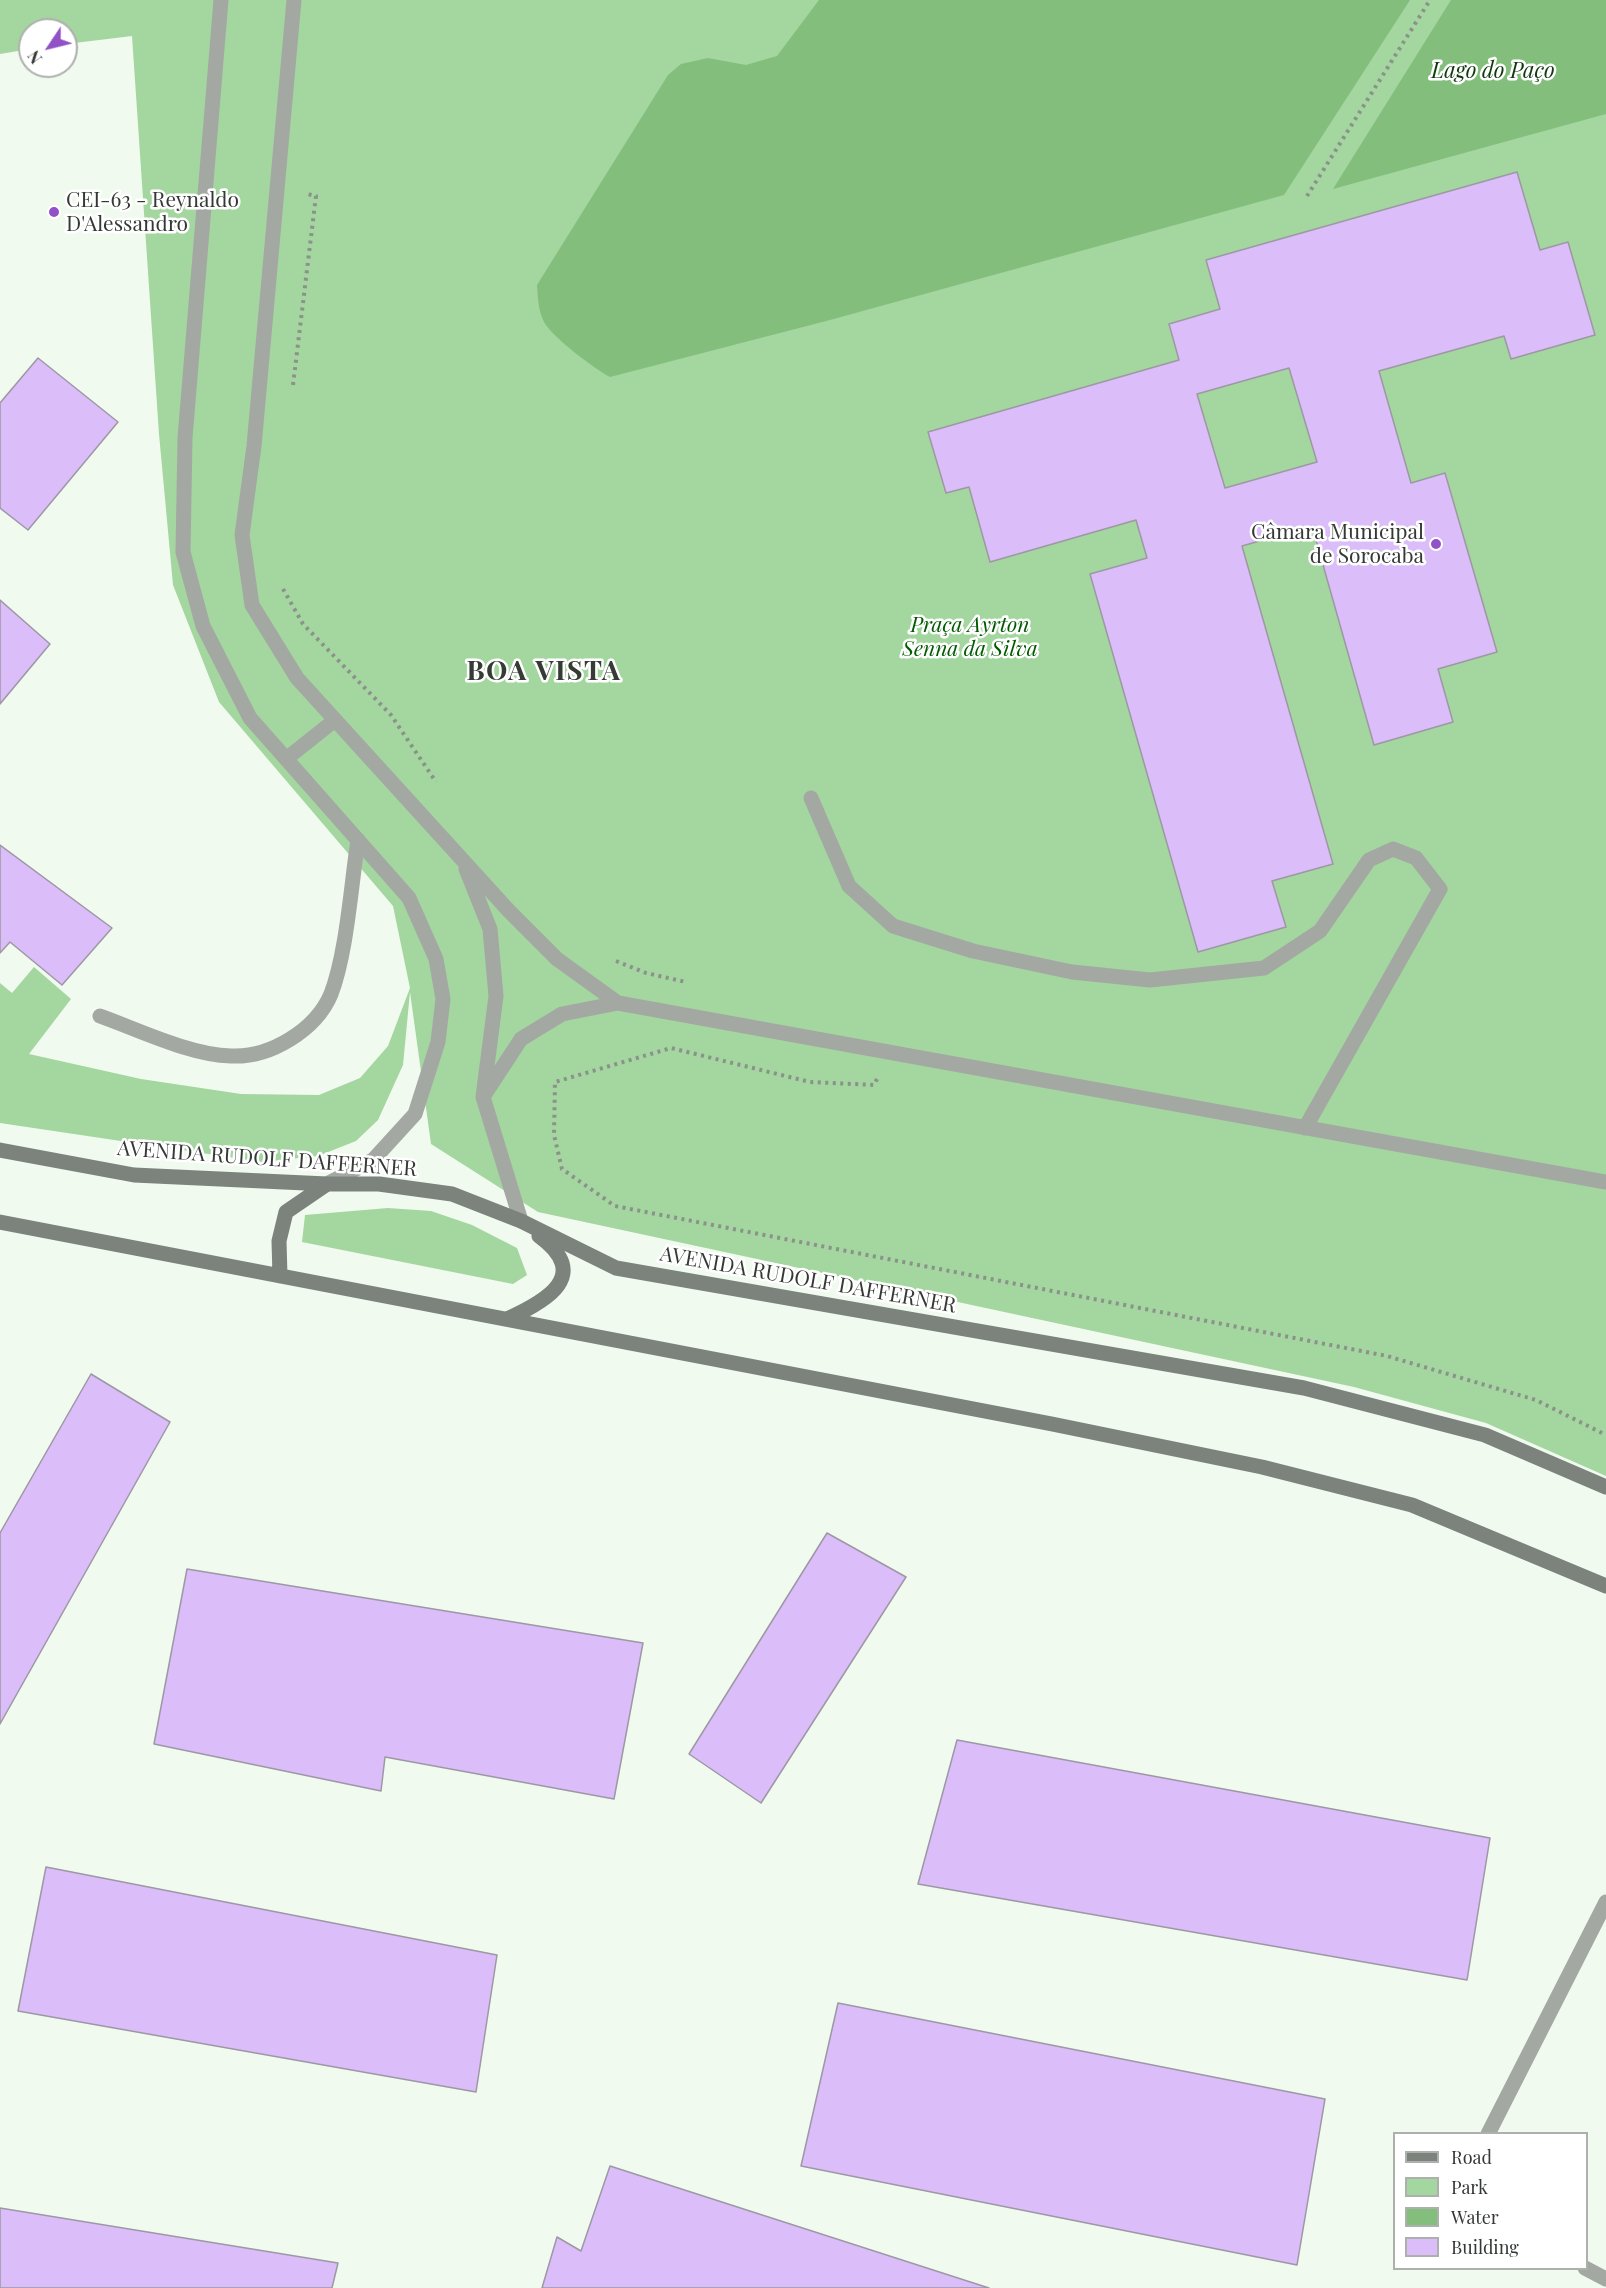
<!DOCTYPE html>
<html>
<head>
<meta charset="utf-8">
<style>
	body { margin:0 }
	#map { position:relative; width:1606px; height:2288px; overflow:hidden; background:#f0faef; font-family:"Playfair Display",serif }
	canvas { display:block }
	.legend { position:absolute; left:1393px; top:2132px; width:195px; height:138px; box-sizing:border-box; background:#fff; border:2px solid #aeb0ae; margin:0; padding:8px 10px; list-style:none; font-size:18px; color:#353935 }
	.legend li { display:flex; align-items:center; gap:12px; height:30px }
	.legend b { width:30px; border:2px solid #aeb0ae }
	.north { position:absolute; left:18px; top:18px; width:60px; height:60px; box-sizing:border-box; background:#fff; border:2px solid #aeb0ae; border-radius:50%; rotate:235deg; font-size:16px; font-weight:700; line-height:24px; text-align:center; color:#353935 }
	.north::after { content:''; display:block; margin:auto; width:21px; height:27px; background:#9152c7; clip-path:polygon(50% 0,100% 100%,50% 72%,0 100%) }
</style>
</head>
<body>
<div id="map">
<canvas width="1606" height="2288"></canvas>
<ul class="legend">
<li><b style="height:8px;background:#7c827c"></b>Road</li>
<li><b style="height:16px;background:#a4d69f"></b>Park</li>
<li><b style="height:16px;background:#83be7d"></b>Water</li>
<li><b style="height:16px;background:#dabdf9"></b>Building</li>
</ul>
<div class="north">N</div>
</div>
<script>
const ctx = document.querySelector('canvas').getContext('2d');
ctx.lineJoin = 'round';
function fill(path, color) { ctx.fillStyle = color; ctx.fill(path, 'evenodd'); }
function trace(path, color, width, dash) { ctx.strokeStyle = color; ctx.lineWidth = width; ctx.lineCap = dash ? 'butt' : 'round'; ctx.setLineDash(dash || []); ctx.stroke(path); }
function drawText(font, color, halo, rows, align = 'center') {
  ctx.font = font + ' "Playfair Display",serif'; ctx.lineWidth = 5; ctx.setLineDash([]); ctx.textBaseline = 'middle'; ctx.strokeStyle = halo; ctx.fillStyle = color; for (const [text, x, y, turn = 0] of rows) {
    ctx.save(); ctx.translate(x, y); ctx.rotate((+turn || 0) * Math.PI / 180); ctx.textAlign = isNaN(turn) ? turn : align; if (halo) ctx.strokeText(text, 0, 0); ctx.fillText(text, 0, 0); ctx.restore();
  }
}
fill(new Path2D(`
	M0,0H1606V1476L1486,1423L1354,1387L538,1212L431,1144L410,992L403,1065L378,1120L356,1141L318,1156L262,1162L0,1123V983L12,993L34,967L71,999L29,1054L141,1079L241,1094L319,1095L360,1078L388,1046L410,988L393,906L219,702L173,585L159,434L132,36L66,44V30H30V49L0,54Z
	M388,1208L431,1211L472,1225L517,1248L527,1275L513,1284L302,1242L305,1215Z`), '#a4d69f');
fill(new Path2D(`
	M819,0H1410L1284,195L830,320L610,377C595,369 552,337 544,322C538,310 538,298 537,285L668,75L681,64L708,58L746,65L777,56Z
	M1451,0H1606V114L1333,189Z`), '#83be7d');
const building = new Path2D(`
	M1517,172L1540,250L1568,242L1595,335L1511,359L1504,336L1379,371L1411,483L1445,473L1497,652L1438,669L1453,722L1374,745L1312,526L1242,546L1333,864L1272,881L1286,927L1198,952L1090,574L1147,558L1136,520L990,562L969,487L946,493L928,432L1179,360L1169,324L1220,309L1206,260ZM1289,368L1317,462L1225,488L1197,394Z
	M38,358L118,422L28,530L0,508V403Z
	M0,600L50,644L0,704Z
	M0,845L112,928L62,985L10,942L0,953Z
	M91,1374L170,1422L0,1724V1533Z
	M827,1533L906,1577L761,1803L689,1754Z
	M187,1569L643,1643L614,1799L385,1757L381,1791L154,1744Z
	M957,1740L1490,1838L1467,1980L918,1884Z
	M46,1867L497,1955L476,2092L18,2011Z
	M838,2003L1325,2099L1297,2265L801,2166Z
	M610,2166L989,2288H542L557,2237L581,2251Z
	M0,2208L338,2263L332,2288H0Z`);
fill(building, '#dabdf9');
trace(building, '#9d98a4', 1.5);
trace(new Path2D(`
	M1307,196L1430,0
	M293,385L316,196L307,194
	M283,589L303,624L391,715L436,782
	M616,961L646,973L686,982
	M877,1079L874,1085L810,1082L671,1048L555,1082L554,1135L562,1169L615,1206L1387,1356L1536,1400L1606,1435`), '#8b928b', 4, [3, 4.5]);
trace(new Path2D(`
	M221,0L185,438L183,552L203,626L250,718L409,898L436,959L443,999L438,1042L415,1114L373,1160L327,1184
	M294,0L254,446L242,535L252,605L297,678L509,911L557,959L618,1003
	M286,759L335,720
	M811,798L849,886L893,926L973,951L1072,972L1150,980L1264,968L1320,931L1369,860L1393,849L1416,858L1440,889L1305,1128
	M466,869L490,929L496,996L483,1097L521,1221
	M100,1016C139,1030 190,1055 231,1056C270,1058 316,1030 331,994C347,952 351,885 358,840
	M483,1097L521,1039L562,1014L618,1003L1606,1182
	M1488,2134L1606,1902
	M1585,2268L1606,2279`), '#a4a8a3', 15);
trace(new Path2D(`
	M0,1150L134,1175L327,1184H379L452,1194L521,1221L616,1268L1304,1388L1485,1435L1606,1487
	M0,1222L1052,1424L1262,1467L1412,1505L1606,1586
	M280,1276L279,1241L286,1212L327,1184
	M507,1319C547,1301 592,1275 539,1236`), '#7c827c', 15);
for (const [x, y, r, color] of [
	[54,212,6,"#9152c7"],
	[1436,544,6,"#9152c7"]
]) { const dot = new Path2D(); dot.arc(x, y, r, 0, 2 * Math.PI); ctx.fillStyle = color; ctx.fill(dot); trace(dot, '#fff', 2); }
drawText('21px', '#353935', '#fff', [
	["CEI-63 - Reynaldo",66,200],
	["D'Alessandro",66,224],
	["Câmara Municipal",1424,532,"right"],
	["de Sorocaba",1424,556,"right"]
], 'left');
drawText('italic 21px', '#005b00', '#fff', [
	["Praça Ayrton",970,625],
	["Senna da Silva",970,649]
]);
drawText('21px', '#353935', '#fff', [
	["AVENIDA RUDOLF DAFFERNER",267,1159,4],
	["AVENIDA RUDOLF DAFFERNER",808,1280,10]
]);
drawText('italic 22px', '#10390e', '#fff', [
	["Lago do Paço",1493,71]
]);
ctx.letterSpacing = '1.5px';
drawText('bold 27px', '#343c34', '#fff', [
	["BOA VISTA",544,672]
]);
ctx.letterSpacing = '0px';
</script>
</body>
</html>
